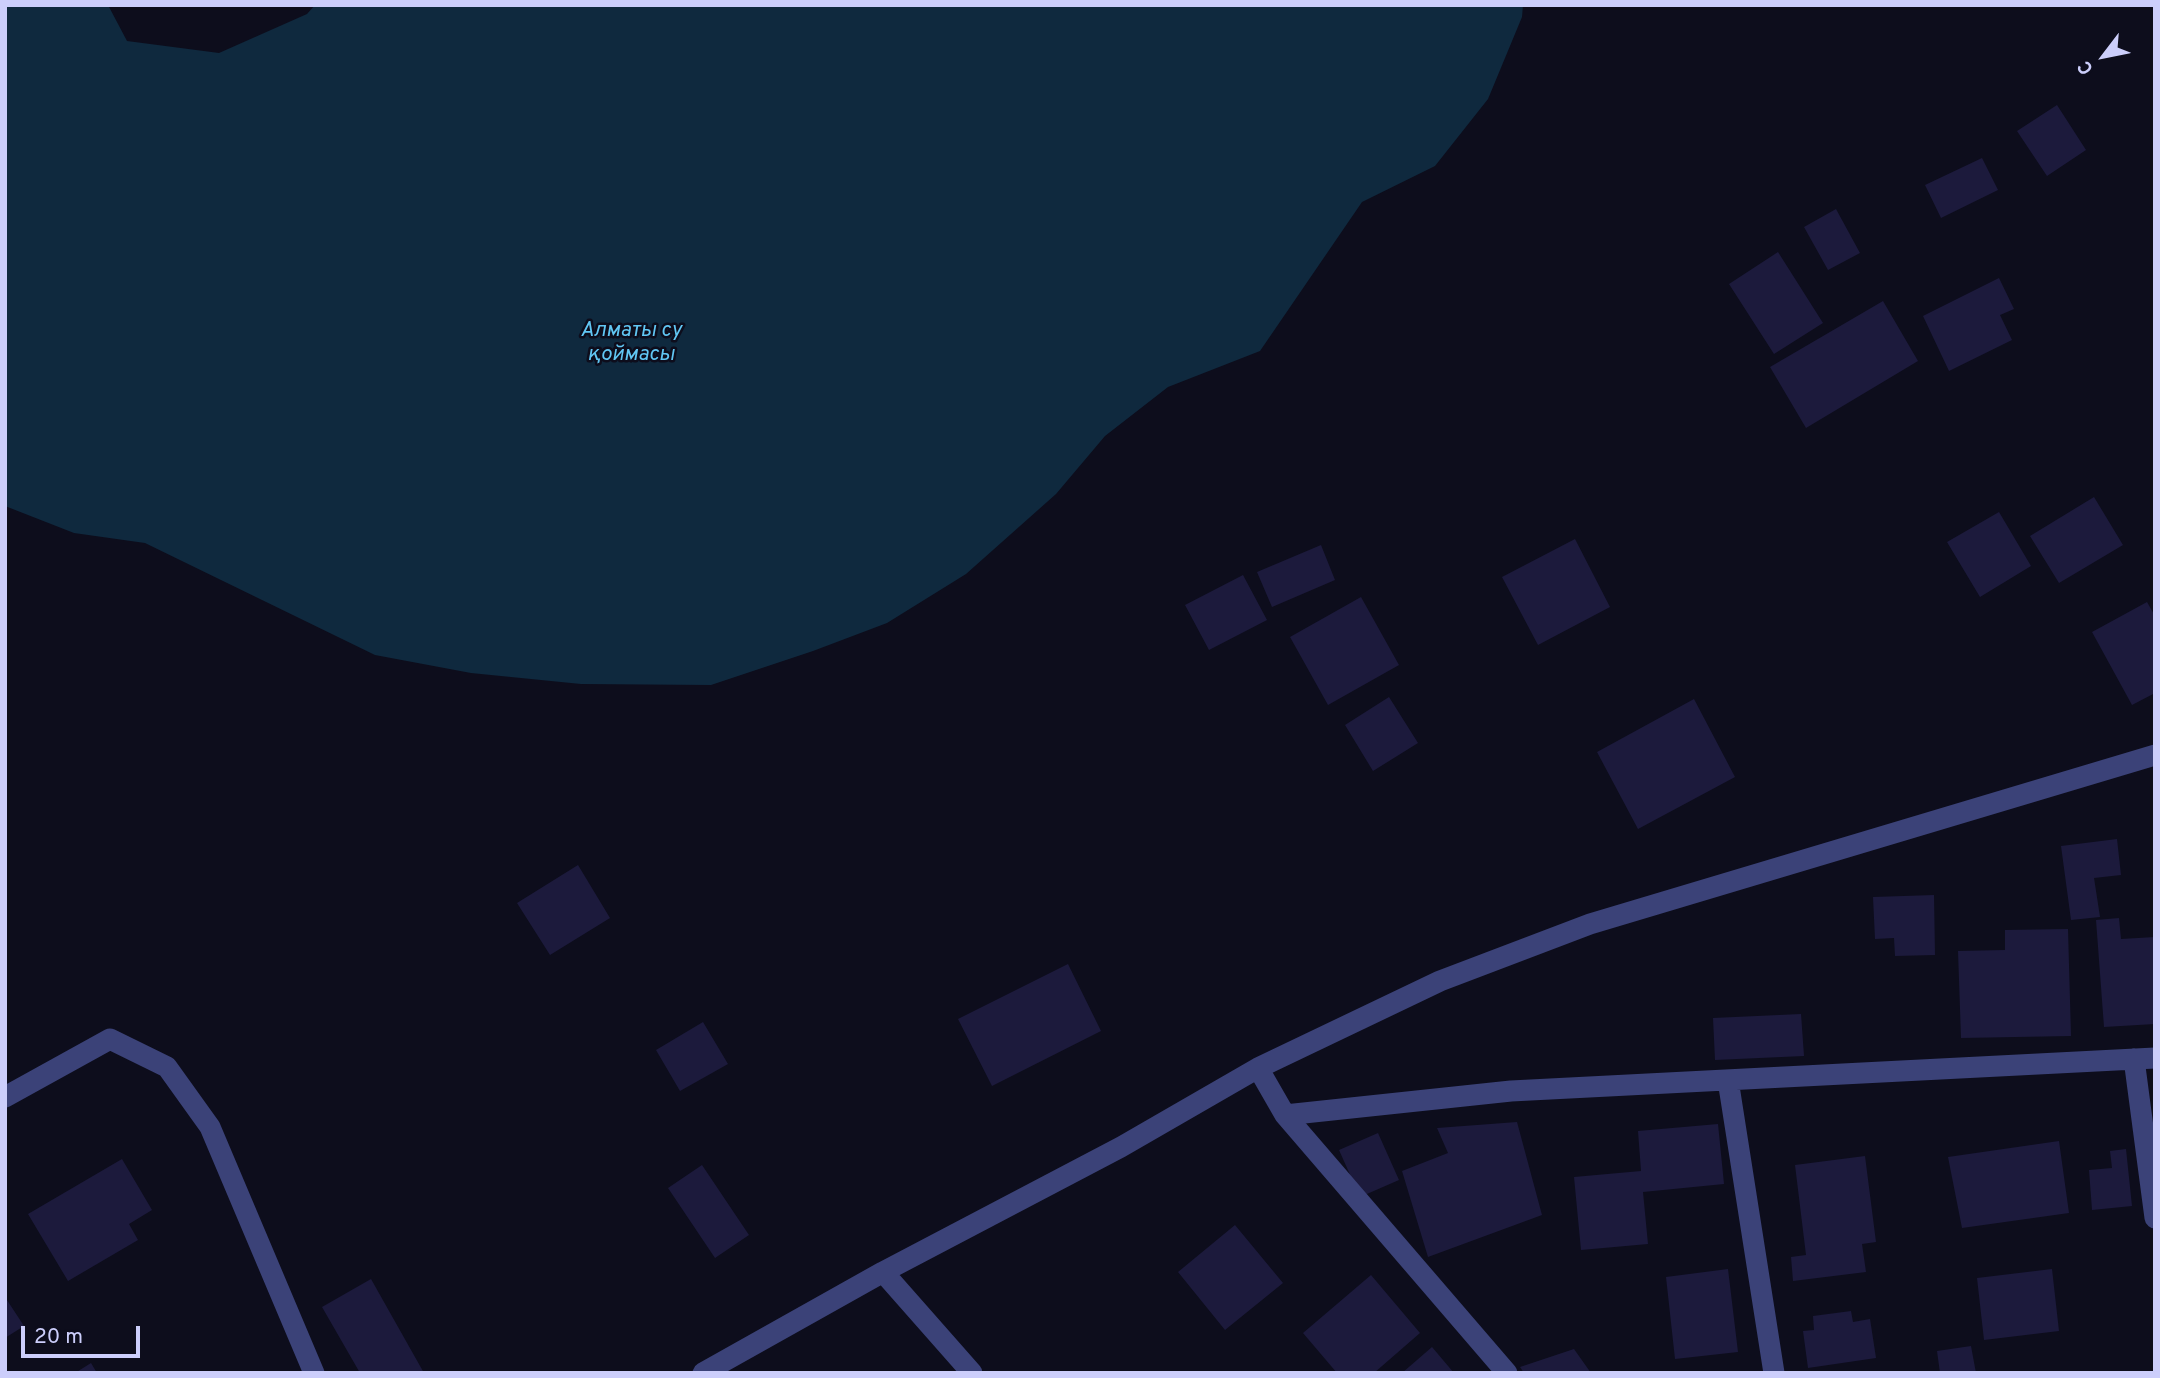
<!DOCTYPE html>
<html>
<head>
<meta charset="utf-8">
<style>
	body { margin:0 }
	#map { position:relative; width:2160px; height:1378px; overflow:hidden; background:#0d0d1c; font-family:Overpass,sans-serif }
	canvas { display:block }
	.frame { position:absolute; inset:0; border:7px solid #cccefb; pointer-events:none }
	.north { position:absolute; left:2069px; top:21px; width:70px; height:70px; -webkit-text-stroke:5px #0d0d1c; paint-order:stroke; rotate:238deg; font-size:19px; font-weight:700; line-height:28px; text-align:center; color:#cccefb }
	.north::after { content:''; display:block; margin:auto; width:24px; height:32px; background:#cccefb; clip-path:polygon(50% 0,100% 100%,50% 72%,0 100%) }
	.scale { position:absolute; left:21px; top:1326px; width:119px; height:32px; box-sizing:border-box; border:4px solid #cccefb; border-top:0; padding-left:9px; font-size:21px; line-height:24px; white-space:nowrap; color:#cccefb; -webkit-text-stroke:5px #0d0d1c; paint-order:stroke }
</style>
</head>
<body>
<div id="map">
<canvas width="2160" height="1378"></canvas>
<div class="frame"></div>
<div class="north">С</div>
<div class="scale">20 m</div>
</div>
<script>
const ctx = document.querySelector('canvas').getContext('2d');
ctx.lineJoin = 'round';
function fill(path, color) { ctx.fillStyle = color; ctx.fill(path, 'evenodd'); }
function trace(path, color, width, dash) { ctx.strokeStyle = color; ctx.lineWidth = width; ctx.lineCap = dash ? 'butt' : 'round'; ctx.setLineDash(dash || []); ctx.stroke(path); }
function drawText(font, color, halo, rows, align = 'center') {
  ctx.font = font + ' Overpass,sans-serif'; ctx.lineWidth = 5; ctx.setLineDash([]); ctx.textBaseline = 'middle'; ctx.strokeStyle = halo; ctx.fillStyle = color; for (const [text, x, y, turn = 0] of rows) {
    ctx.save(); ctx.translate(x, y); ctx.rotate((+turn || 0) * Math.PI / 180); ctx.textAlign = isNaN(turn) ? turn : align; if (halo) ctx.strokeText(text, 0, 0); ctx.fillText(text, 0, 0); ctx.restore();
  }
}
fill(new Path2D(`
	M5,5H108L127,41L219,53L307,14L315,5H1523L1522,17L1488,99L1435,166L1362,202L1260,351L1168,387L1105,436L1056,494L966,574L887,623L813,651L711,685L581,684L471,673L375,655L145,543L74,533L5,506Z`), '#0f293e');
fill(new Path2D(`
	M2057,105L2086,150L2047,176L2017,131Z
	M1982,158L1998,190L1941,218L1925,185Z
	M1836,209L1860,253L1828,270L1804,227Z
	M1778,252L1823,323L1774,354L1729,284Z
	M1999,278L2014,309L2000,315L2012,340L1949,371L1923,316Z
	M1883,301L1918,361L1806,428L1770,367Z
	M2094,497L2123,545L2059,583L2030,536Z
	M1999,512L2031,566L1980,597L1947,542Z
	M1575,539L1610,607L1538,645L1502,577Z
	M1321,545L1335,580L1272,607L1257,572Z
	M1243,575L1267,620L1209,650L1185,605Z
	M1361,597L1399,665L1328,705L1290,637Z
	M2147,602L2155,616V693L2132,705L2092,632Z
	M1389,697L1418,743L1373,771L1345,725Z
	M1694,699L1735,777L1638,829L1597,752Z
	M2117,839L2121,875L2094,878L2100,917L2071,920L2061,846Z
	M578,865L610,918L550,955L517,903Z
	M1934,895L1935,955L1895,956L1894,938L1875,939L1873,897Z
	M2119,918L2121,939L2155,937V1024L2104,1027L2096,920Z
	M2068,929L2071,1036L1961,1038L1958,951L2005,950V930Z
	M1068,964L1101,1031L992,1086L958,1019Z
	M1801,1014L1804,1056L1715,1060L1713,1018Z
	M703,1022L728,1064L680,1091L656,1050Z
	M1517,1122L1542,1215L1428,1257L1402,1171L1448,1153L1437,1128Z
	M1718,1124L1724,1184L1643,1192L1648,1244L1581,1250L1574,1177L1641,1171L1638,1131Z
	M1378,1133L1399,1180L1360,1197L1339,1150Z
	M2059,1141L2069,1213L1962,1228L1948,1157Z
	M2126,1149L2132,1206L2092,1210L2089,1170L2112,1168L2110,1151Z
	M1865,1156L1876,1242L1862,1244L1866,1272L1793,1281L1791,1257L1806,1255L1795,1165Z
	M122,1159L152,1210L129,1224L138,1240L68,1281L28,1214Z
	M702,1165L749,1235L715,1258L668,1188Z
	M1235,1225L1283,1283L1225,1330L1178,1272Z
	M1728,1269L1738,1352L1675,1359L1666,1277Z
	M2052,1269L2059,1331L1984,1340L1977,1278Z
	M1371,1275L1420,1333L1374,1373H1337L1303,1333Z
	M371,1279L424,1373H360L322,1307Z
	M5,1297L24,1326L5,1338Z
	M1851,1311L1853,1322L1870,1319L1876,1358L1808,1368L1803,1331L1814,1330L1813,1316Z
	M1971,1346L1976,1373H1940L1937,1351Z
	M1432,1347L1454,1373H1402Z
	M1574,1349L1591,1373H1524L1520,1367Z
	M91,1363L97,1373H75Z`), '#1c1a3c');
trace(new Path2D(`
	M2134,1059L2155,1218
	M1258,1068L1285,1115L1507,1373
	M1728,1080L1774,1373
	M5,1097L110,1039L167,1067L210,1127L314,1373
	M1285,1115L1511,1091L2155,1058
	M883,1272L972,1373
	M703,1373L883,1272L1121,1147L1258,1068L1440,981L1590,924L2155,755`), '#3b4278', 21);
drawText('italic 21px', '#61c7f4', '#0d0d1c', [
	["Алматы су",631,332],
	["қоймасы",631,356]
]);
</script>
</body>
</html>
